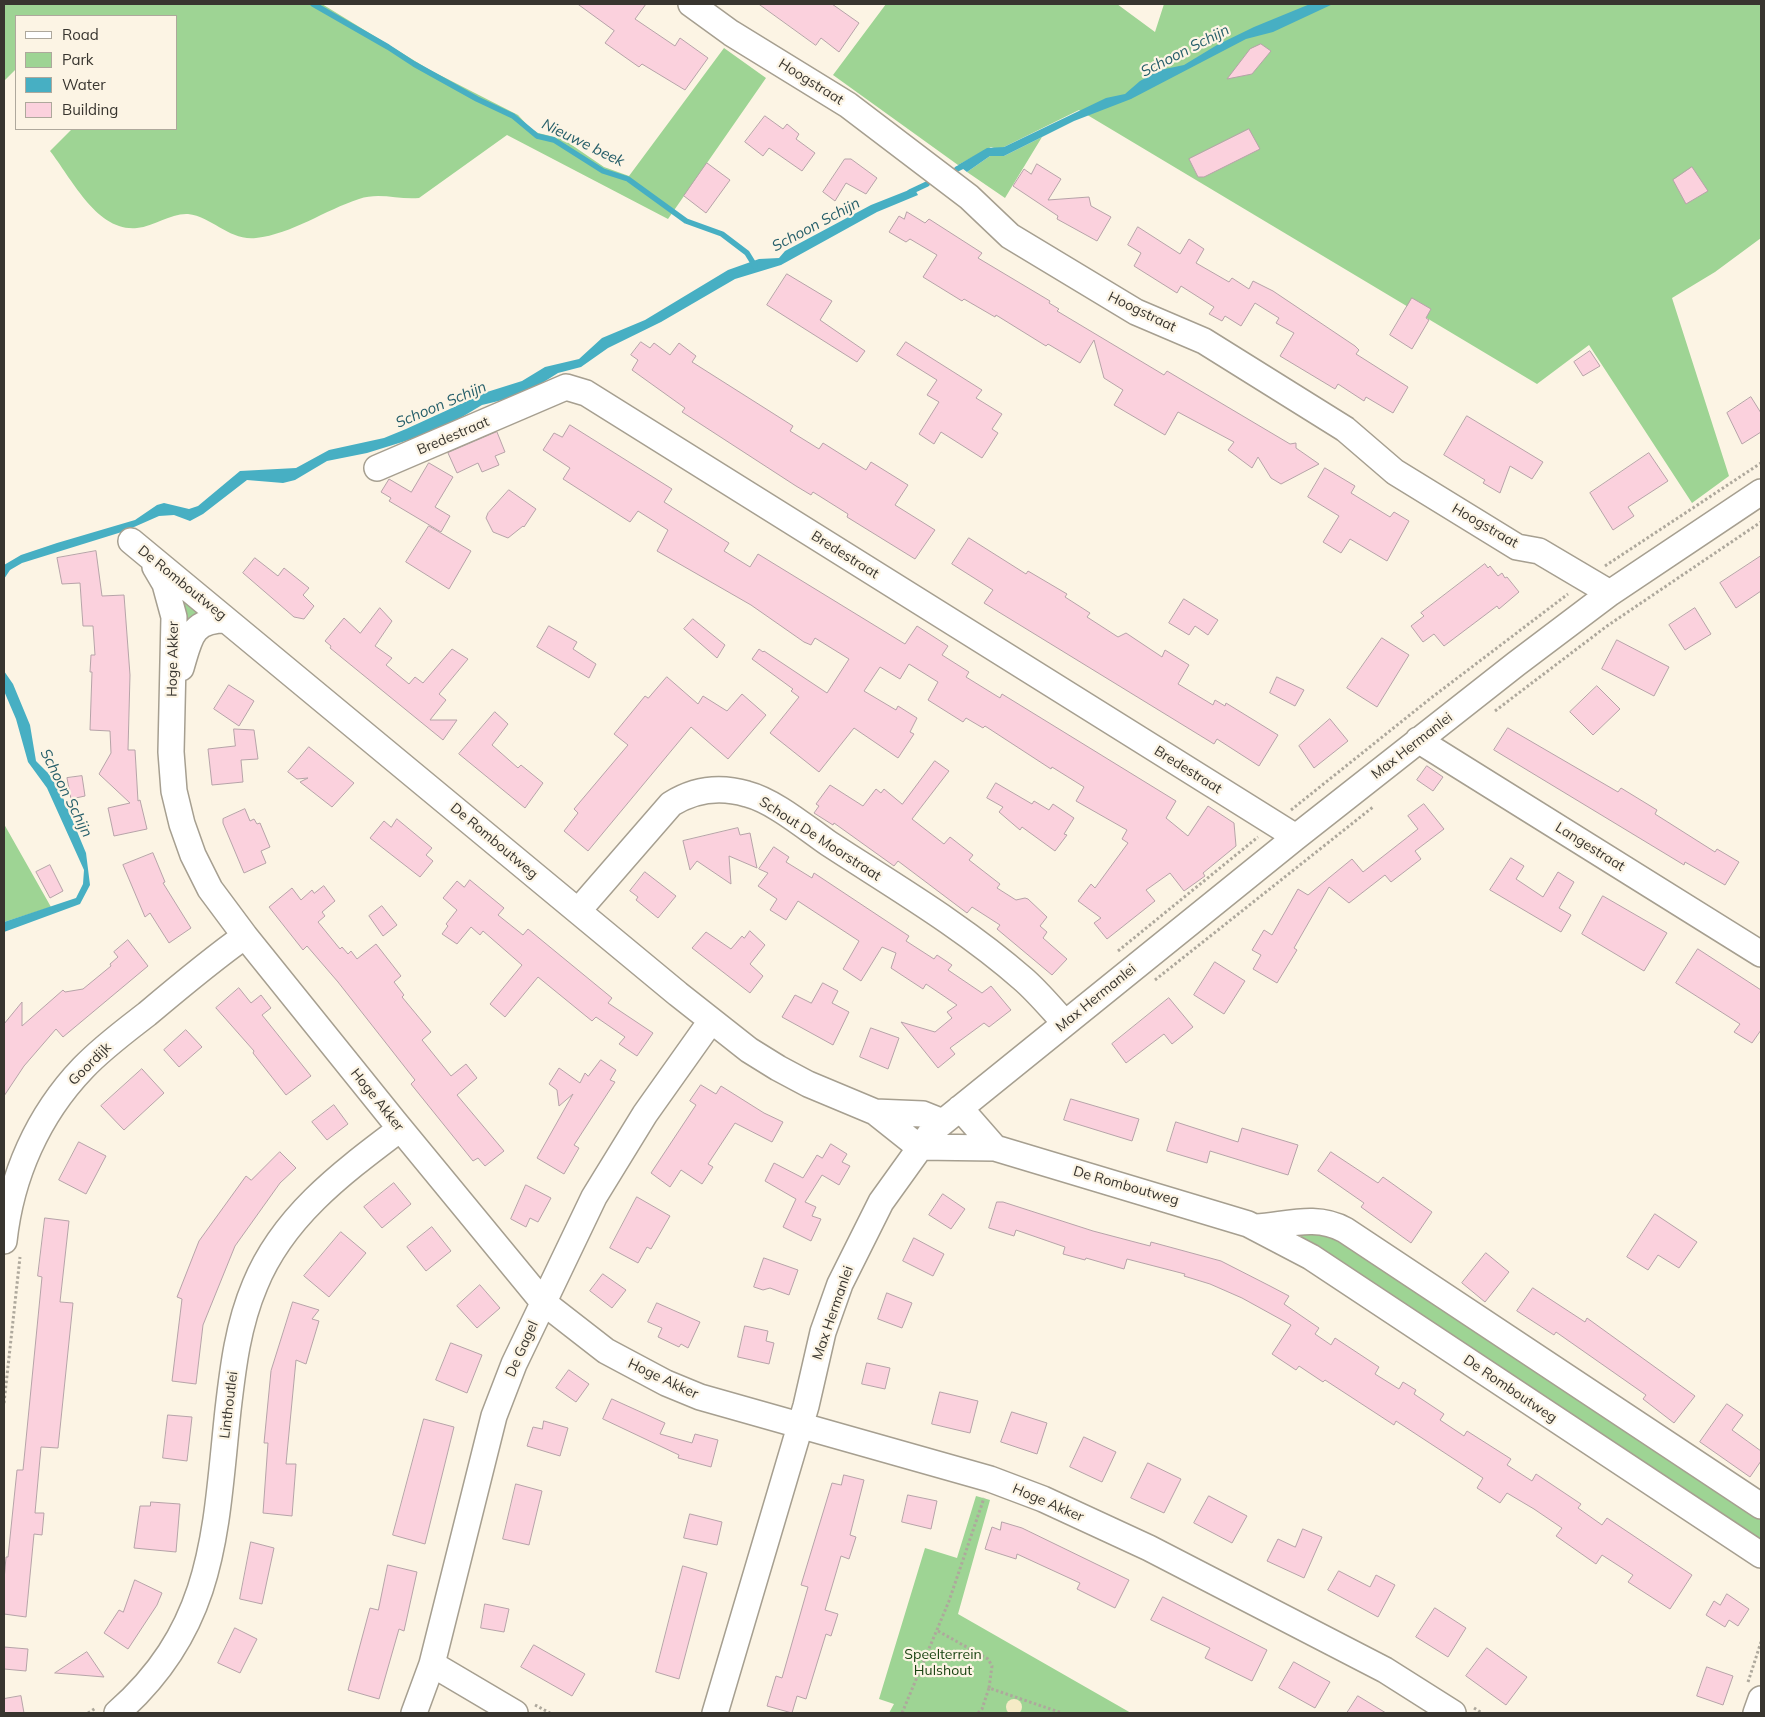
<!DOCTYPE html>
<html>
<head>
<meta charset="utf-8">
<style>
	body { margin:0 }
	#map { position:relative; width:1765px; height:1717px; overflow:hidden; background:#fcf4e4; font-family:Mulish,sans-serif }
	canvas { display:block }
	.frame { position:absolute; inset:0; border:5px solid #38352f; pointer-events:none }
	.legend { position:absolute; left:15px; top:15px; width:162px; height:115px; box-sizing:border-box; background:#fcf4e4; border:1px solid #aea89c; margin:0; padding:6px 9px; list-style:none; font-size:15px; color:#38352f }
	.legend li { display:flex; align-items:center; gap:10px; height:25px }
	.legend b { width:25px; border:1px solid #aea89c }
</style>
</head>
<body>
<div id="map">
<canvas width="1765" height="1717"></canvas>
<div class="frame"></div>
<ul class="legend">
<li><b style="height:6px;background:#fff"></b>Road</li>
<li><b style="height:14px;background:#9ed494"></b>Park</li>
<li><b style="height:14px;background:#47afc3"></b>Water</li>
<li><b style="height:14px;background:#fbd1dd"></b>Building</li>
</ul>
</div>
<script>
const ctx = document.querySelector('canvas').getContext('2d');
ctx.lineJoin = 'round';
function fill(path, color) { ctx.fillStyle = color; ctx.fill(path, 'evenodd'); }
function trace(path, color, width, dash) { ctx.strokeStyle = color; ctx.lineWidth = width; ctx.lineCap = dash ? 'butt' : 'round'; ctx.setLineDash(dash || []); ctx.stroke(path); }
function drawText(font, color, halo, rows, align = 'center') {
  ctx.font = font + ' Mulish,sans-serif'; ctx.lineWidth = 4.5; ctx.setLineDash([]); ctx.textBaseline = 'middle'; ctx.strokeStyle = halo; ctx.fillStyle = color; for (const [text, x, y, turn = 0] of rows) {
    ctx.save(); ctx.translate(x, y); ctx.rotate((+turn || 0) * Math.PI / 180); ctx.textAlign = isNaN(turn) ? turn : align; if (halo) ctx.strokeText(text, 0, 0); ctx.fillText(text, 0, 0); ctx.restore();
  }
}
fill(new Path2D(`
	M4,4H322L428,69L518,115L530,128L538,133L563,139L604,167L629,176L724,48L766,78L668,219L507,135L419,198C399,200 379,192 359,199C325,210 292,234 256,238C229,241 213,217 188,214C171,213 155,226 137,228C97,232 72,179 50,151L72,129H176V16H16V69L4,81Z
	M886,4H1117L1155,32L1164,4H1761V238L1715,272L1672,298L1729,476L1692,503L1589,345L1537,384L1079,110L1004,147L997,149L991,147L958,165L833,75Z
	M1042,137L1005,198L967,172L990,156H1004Z
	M183,598L198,612L194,618H183L180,601Z
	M4,824L51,907L4,922Z
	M1322,1228L1761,1513V1542L1302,1239L1300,1232Z
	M976,1496L990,1500L958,1614L1131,1713H889L894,1704L879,1699L925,1548L957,1558Z`), '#9ed494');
fill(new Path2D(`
	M1006 1707a8 8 0 1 1 16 0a8 8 0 1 1-16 0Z`), '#f5ebc6');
fill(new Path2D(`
	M1310,4H1333L1273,32L1246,39L1131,99L1074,121L1004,156H990L967,172L958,165L987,148L1004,147L1106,98L1125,94L1140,81L1160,70L1184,65L1217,45L1254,27Z
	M914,188L918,195L877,212L781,265L735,279L661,322L608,348L581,367L558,373L523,395L482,405L457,420L412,439L367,453L327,461L295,480L283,483L247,480L203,514L190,521L174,515L159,516L125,531L22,563L10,570L4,579V565L21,555L57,543L135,520L157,505L164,503L189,509L198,506L240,471L296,468L329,450L384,438L406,429L487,392L522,381L545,367L579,359L602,338L645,320L728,270L759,259L779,258L785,251L871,205Z
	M4,671L13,684L30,725L36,761L48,773L61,793L86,853L90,885L80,904L4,932V922L76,898L83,884L84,870L47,788L28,762L16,719L4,691Z`), '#47afc3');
trace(new Path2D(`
	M313,4L388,47L414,64L477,99L513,116L537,136L554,140L603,171L628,179L686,221L722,234L747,253L755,266
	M957,169L967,164
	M910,192L927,184`), '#47afc3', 5.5);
const building = new Path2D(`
	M578,4H646L635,19L675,46L680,38L708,58L685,90L642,64L639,67L605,43L614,31Z
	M759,4H832L859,23L839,52L821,38L816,45Z
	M1261,44L1271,51L1252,74L1227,79L1250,49Z
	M765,116L783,129L787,124L799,134L796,139L815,153L802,171L769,148L763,156L745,142Z
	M1249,129L1260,149L1204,177H1198L1189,159Z
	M845,159H851L877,178L866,194L846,183L835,201L823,192Z
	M707,163L730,180L706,213L684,196Z
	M1037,164L1061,179L1048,200L1089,197L1091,206L1111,217L1097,241L1057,219L1058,216L1013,186L1024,169L1031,174Z
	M1692,167L1708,191L1686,204L1673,180Z
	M907,212L925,223L929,219L982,253L978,258L1050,301L1049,303L1059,309L1057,311L1164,375L1167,371L1290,444L1296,443V448L1319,464L1281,484L1271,478L1258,457L1252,468L1228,450L1234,442L1178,412L1165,435L1114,405L1123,390L1104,378L1094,340L1080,363L1048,344L1046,346L996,315L995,317L964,299L962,301L923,277L937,255L910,239L906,242L889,232L899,216L904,219Z
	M1138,227L1180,254L1189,239L1204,249L1196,263L1229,282L1232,278L1249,289L1253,281L1273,291L1355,346L1359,350L1356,354L1408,387L1393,413L1366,397L1364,401L1338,384L1335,389L1280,356L1294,333L1276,323L1279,318L1255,303L1241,326L1225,316L1222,321L1209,314L1214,307L1181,286L1177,293L1134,266L1141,253L1128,245Z
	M787,274L832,301L820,320L865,351L857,362L767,305Z
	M1412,298L1431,309L1426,318L1429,320L1412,349L1390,335Z
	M641,342L650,348L654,343L670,355L679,343L696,356L692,362L793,426L790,431L819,449L823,443L866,470L871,462L908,485L895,505L935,530L915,559L847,517L848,514L813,492L811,495L796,486L682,412L685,408L632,370L638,360L631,355Z
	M906,342L982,390L976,398L1002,414L992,429L998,433L982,458L941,432L934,444L919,434L939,402L927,395L937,380L897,355Z
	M1590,351L1600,366L1583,376L1574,362Z
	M1751,397L1761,413V432L1742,444L1727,413Z
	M1467,416L1543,462L1532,479L1510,466L1500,493L1483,483L1485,480L1444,455Z
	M570,425L672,489L664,502L729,543L724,551L750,567L758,554L905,644L917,626L948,646L942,655L969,672L966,677L1000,698L1002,694L1176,801L1166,818L1188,836L1208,806L1234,823L1236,846L1203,873L1205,876L1184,891L1170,873L1146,890L1155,901L1107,939L1094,923L1101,918L1078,901L1091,884L1095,888L1128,843L1122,839L1127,830L1076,801L1084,787L1052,767L1051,769L985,726L983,728L966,718L963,722L928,700L938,682L909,664L900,679L880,667L864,691L896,710L898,706L917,718L910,732L914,734L898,758L854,728L819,772L770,733L799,697L791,691L793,689L752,659L759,649L763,652L764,651L827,693L849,659L815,638L811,645L804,642L751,605L657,551L668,530L638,511L630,522L563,479L570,468L543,450L554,433L562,437Z
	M497,432L505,452L495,456L499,465L482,472L478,463L457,473L448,453Z
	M1649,453L1668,481L1628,507L1634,516L1613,530L1590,493Z
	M429,463L453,477L435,507L450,516L441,532L389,501L391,498L381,492L389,479L411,492Z
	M1325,468L1355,486L1351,493L1390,517L1394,512L1409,521L1387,561L1350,539L1341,553L1323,542L1339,516L1308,497Z
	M509,490L536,509L524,527L523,526L508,538L493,532L486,518L488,513Z
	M429,526L471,551L449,589L406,562Z
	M969,538L1026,574L1028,571L1067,594L1065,597L1090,613L1087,617L1118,637L1126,633L1162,657L1165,650L1189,665L1178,684L1213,705L1215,700L1225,706L1226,703L1278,735L1259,766L1217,739L1214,744L984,603L993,590L952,564Z
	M96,551L102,596L124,595L130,675L128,750H135L138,801L140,800L147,829L114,836L108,808L130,803L99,774L111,753L110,731L90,730L92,672H90L91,655H95L93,626H83L80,583L62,584L57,558Z
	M1761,556V591L1736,608L1720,583Z
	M255,558L278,576L284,568L309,588L303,595L314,606L304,619L294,617L243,573Z
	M1485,564L1488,568L1490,566L1498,576L1502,573L1505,578L1507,577L1519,592L1499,609L1497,606L1444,646L1434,634L1423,642L1411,626L1424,616L1421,613Z
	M1184,599L1218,620L1208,635L1195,626L1189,635L1169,623Z
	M380,608L392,621L375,646L392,658L386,665L409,684L415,677L423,683L452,649L468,659L439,694L446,700L430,720H457L443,740L330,648L331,646L325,641L344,618L360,633Z
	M1695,608L1711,634L1685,650L1669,625Z
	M693,619L725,645L717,658L684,629Z
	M549,626L577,642L573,649L596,664L589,678L537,647Z
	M1382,638L1409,655L1377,707L1347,688Z
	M1617,640L1669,667L1654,696L1602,669Z
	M667,677L698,704L703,696L727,711L742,694L766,715L728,759L691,727L588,851L564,831L578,813L574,809L628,745L614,734L645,696L648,698Z
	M1277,677L1304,690L1295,706L1270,693Z
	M229,685L254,701L239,726L214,709Z
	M1597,686L1620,709L1593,735L1570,712Z
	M495,712L508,724L492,745L518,768L521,765L543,783L525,808L459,754Z
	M1330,719L1348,741L1314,768L1299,746Z
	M1508,728L1618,792L1621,788L1657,810L1655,814L1715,852L1717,849L1739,862L1725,885L1685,862L1684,865L1494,750Z
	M234,729L254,730L258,759L241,760L243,782L212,785L208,749L235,746Z
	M309,747L354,783L332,807L300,782L308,778L297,779L288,772Z
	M935,761L949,771L912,819L944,844L950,837L973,855L969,860L1000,884L997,888L1016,900L1025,898L1028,899L1047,917L1040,926L1047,932L1043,938L1067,959L1052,975L997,929L1000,925L972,907L967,913L898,861L894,866L834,823L833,825L814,813L819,806L816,804L830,785L863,806L876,789L881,793L884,789L902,804Z
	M1427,766L1443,777L1433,791L1417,780Z
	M82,776L85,796L71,799L67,778Z
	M996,783L1032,804L1034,801L1049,810L1053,804L1074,818L1064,834L1067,835L1055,851L1022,827L1020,830L999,812L1003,807L987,798Z
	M1424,804L1444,829L1415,851L1421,859L1391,882L1385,875L1349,903L1329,887L1294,948L1297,950L1277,983L1253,969L1261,955L1252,950L1264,930L1272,935L1298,889L1308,895L1352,859L1363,872L1418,829L1408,816Z
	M245,809L250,821L254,819L257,824L260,823L270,847L261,851L266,863L244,873L223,823V819Z
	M397,819L432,848L426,855L433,861L420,877L370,838L384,821L391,827Z
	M738,828L740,835L750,833L757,868L729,856L731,884L697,861L690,870L683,841Z
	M774,847L789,857L786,862L812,878L814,873L909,936L906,941L934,959L937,955L952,965L948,970L982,993L991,986L1011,1010L989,1027L984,1023L950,1048L955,1054L938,1068L901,1022L935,1032L952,1018L947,1012L957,1005L926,984L923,989L891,968L896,953L882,947L861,981L843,969L859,941L798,901L786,920L770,910L777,899L758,886L768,873L759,869Z
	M153,853L165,882L163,883L191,928L169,943L150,913L145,917L123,865Z
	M1511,858L1524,866L1516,879L1543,897L1558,872L1574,882L1559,908L1571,915L1561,932L1490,890Z
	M50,865L63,891L50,898L36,872Z
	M645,872L676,896L658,918L636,900L638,897L630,891Z
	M470,880L504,908L498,915L523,935L528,929L612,998L608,1003L653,1033L637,1056L619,1044L625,1037L596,1017L592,1021L538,977L505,1017L490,1004L522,965L483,931L480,935L471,927L457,944L442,934L448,926L446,924L457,910L443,898L457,881L464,887Z
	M324,886L335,901L322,912L325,916L318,922L340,949L342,947L348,954L351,951L357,959L376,944L401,976L394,982L404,995L402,997L431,1032L422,1040L451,1076L466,1064L477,1078L457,1095L504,1151L485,1166L478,1158L473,1161L411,1084L415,1080L338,982L307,946L303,950L269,907L292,888L301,900L312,890L314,893Z
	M1603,896L1667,933L1644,971L1582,934Z
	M382,906L397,925L383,936L369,916Z
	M750,931L765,945L750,964L763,976L750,993L692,948L706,932L731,949L742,936L744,938Z
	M128,940L148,966L63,1037L56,1029L24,1066L4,1096V1024L22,1002V1026L63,990L65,992L83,989L111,966L110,964L118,957L114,952Z
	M1698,949L1761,990V1030L1752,1043L1734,1032L1740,1024L1676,983Z
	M1215,962L1245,981L1224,1014L1194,995Z
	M823,983L838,991L832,1003L849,1012L833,1045L782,1017L795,995L811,1003Z
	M239,988L251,1003L261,995L271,1008L262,1015L311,1076L286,1095L253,1053L254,1051L216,1008Z
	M1169,998L1193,1027L1172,1044L1164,1034L1126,1063L1112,1044Z
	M871,1028L899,1038L888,1069L860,1057Z
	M186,1030L202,1047L179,1067L164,1050Z
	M601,1060L616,1070L610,1080L615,1082L574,1145L579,1148L564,1174L537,1158L573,1094L559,1106L557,1090L549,1084L559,1068L580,1083L585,1073L588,1076Z
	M142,1069L164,1093L124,1130L101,1106Z
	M701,1085L716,1094L721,1086L764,1113L783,1122L772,1142L735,1123L708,1164L713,1167L702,1184L681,1170L670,1187L651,1173L696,1105L690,1101Z
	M1071,1099L1139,1119L1132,1141L1064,1120Z
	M334,1105L348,1124L327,1140L312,1122Z
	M1176,1122L1238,1142L1242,1128L1298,1145L1288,1175L1210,1151L1207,1163L1167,1151Z
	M79,1142L106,1156L86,1194L59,1180Z
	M831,1144L847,1154L842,1162L850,1166L839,1185L822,1175L805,1202L816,1207L812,1216L821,1219L811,1241L783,1227L796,1199L765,1181L774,1163L803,1178L817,1155L822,1158Z
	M280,1152L296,1168L280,1183L235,1246L203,1325L196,1384L172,1381L182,1299L177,1297L199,1241L246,1176L251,1180Z
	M1331,1152L1378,1183L1383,1177L1432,1212L1411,1243L1361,1207L1364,1203L1318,1171Z
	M394,1183L411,1204L382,1228L364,1207Z
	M526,1185L551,1198L538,1222L530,1218L526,1227L511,1219Z
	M943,1194L965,1209L951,1229L929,1215Z
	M637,1197L670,1216L651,1249L647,1247L638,1263L610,1248Z
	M997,1202H1003L1093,1231L1150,1246L1151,1242L1221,1261L1270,1286L1289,1296L1284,1304L1319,1328L1315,1334L1331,1345L1335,1338L1379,1367L1375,1374L1399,1389L1403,1382L1416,1390L1414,1394L1444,1414L1440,1420L1464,1436L1467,1431L1511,1459L1507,1465L1532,1481L1536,1474L1581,1504L1578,1508L1602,1525L1607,1518L1692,1575L1670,1609L1628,1582L1633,1575L1602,1555L1596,1564L1556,1536L1562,1528L1534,1509L1507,1493L1500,1503L1477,1488L1483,1478L1396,1421L1394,1425L1325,1380L1323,1382L1299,1366L1296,1370L1272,1354L1291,1325L1242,1298L1210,1284L1184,1276L1185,1274L1127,1259L1124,1269L1086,1258L1085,1260L1063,1254L1065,1247L1016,1230L1014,1236L989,1228Z
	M1655,1214L1697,1242L1679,1268L1658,1255L1648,1270L1627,1257Z
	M45,1218L69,1221L60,1302L73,1303L58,1448L41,1447L35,1513H44L42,1535L34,1534L26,1617L4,1614V1580L6,1557H8L17,1470H23L42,1277L38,1276Z
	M432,1227L451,1251L426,1271L407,1247Z
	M341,1232L366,1253L329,1297L304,1276Z
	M914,1238L944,1254L933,1276L903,1261Z
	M1486,1253L1509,1272L1485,1302L1462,1283Z
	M764,1258L798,1270L789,1295L770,1288L763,1290L754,1287Z
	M603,1274L626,1290L612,1308L590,1291Z
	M480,1285L500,1308L477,1328L457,1306Z
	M1533,1288L1585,1322L1587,1318L1695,1396L1674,1423L1643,1399L1646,1395L1556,1332L1554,1335L1517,1311Z
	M887,1293L912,1303L902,1328L878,1319Z
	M293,1302L319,1310L312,1319L319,1321L306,1364L296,1360L286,1464H296L292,1516L263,1513L268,1443H264L271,1371Z
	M657,1303L700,1322L688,1348L681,1344L679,1347L658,1337L662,1328L648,1322Z
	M745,1326L768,1331L766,1341L774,1343L769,1364L738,1357Z
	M451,1343L482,1355L467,1393L436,1380Z
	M867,1363L890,1368L885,1389L862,1384Z
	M569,1370L589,1384L576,1402L556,1388Z
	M940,1392L978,1401L970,1433L932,1424Z
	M612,1399L665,1423L660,1434L692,1443L695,1434L718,1440L711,1467L678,1458L679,1455L603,1419Z
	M1727,1404L1743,1415L1732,1430L1761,1451V1461L1750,1477L1700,1442Z
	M1012,1412L1047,1423L1037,1454L1001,1442Z
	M168,1415L192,1417L187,1461L163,1458Z
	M424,1419L454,1427L425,1544L393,1535Z
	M544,1421L568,1428L560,1456L527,1446L533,1427L542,1429Z
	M1084,1437L1116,1452L1102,1482L1070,1467Z
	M1148,1463L1181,1479L1164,1513L1131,1498Z
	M844,1475L864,1480L850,1535L856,1537L849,1559L841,1556L825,1610L838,1614L831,1636L826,1634L806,1699L797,1696L792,1713L767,1706L776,1676L782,1678L808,1587L801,1585L832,1483L841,1485Z
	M516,1484L542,1491L529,1545L503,1539Z
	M908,1495L937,1501L931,1529L902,1522Z
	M1209,1496L1247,1516L1232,1543L1194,1523Z
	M151,1502L180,1504L176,1552L134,1548L140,1506H150Z
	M690,1514L722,1522L717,1545L684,1538Z
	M1002,1522L1022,1528L1129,1580L1115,1608L1077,1589L1080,1583L1017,1554L1016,1559L985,1549L992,1527L1000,1530Z
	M1303,1529L1322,1537L1304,1578L1267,1561L1278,1539L1295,1547Z
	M251,1542L274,1548L262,1604L240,1599Z
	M388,1565L417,1572L404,1631L399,1629L379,1699L348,1690L370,1608L378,1610Z
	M683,1566L707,1573L679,1679L656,1672Z
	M1339,1571L1370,1587L1376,1575L1395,1585L1378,1617L1328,1590Z
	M135,1580L162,1593L157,1605L128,1649L104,1633L119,1610L123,1612Z
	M1727,1594L1749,1609L1738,1626L1729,1620L1725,1627L1706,1615L1714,1601L1720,1605Z
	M1163,1597L1267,1650L1252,1681L1205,1658L1210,1648L1151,1620Z
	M485,1604L509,1609L504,1632L481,1628Z
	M1435,1608L1466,1628L1448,1657L1416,1637Z
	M235,1628L257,1639L240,1673L218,1663Z
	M534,1645L585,1674L572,1696L521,1667Z
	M4,1647L28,1649L26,1671L4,1669Z
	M1487,1648L1527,1677L1506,1705L1466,1676Z
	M87,1652L104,1677L55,1673Z
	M1294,1662L1330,1682L1315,1708L1279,1688Z
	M1707,1667L1733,1676L1723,1705L1697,1696Z
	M21,1696L24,1713H4V1699Z
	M1358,1696L1386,1713H1347Z`);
fill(building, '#fbd1dd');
trace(building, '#b6a3a8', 1);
const minor = new Path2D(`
	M691,4L731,33L848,105L969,197L1010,236L1136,312L1204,341L1345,429L1395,472L1517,547L1539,551L1610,593
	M377,468L566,387L586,393L1296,837
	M131,541L678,994L749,1050L778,1068L808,1084L875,1112L919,1147L995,1148L1248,1224L1311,1257L1761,1555
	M155,567L165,584L174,617L171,752L174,791L182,824L193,855L210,889L245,936L394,1121L543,1302L606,1351L666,1383L700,1397L990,1479L1043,1499L1149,1548L1385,1670L1453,1713
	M181,668C190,638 191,620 226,620
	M1418,740L1761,954
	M578,911L671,804C695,789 720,786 747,794C774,801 805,827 828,843C894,886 964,927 1023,979C1038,992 1051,1008 1065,1023
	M960,1108L995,1148
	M875,1112L923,1114L943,1122
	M1256,1227C1287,1225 1316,1214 1345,1230L1761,1506
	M4,1241C11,1176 38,1115 83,1068C102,1048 125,1031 147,1014C179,987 211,960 245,936
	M432,1664L515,1713
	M117,1713C216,1626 215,1531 228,1410C233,1367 238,1325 255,1285C283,1216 343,1172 400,1129
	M414,1713L432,1664L494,1416L514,1364L594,1197L645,1114L711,1021
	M715,1713L806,1406L823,1332L840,1284L881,1202L932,1131L1296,837L1516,664L1610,593L1761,492
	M1756,1713L1761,1699`);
trace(minor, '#a69f90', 28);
trace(new Path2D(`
	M1605,566L1761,463
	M1495,711L1607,626L1761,522
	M1291,810L1431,698L1568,594
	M1118,951L1258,837
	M1155,980L1373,807
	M4,1403L20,1257
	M938,1631L988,1659L992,1666L989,1688L1062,1713
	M1748,1682L1761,1642
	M535,1705L550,1713
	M1474,1708L1482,1713
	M88,1713L96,1708
	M902,1713L949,1601L984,1498
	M978,1713L982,1709L989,1688`), '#aea89c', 3, [2.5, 2.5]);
trace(minor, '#fff', 25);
drawText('14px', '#38352f', '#fcf4e4', [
	["Hoogstraat",811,82,32],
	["Hoogstraat",1142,312,26],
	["Bredestraat",453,436,-23],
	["Hoogstraat",1485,526,30],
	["Bredestraat",845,555,32],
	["De Romboutweg",182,583,39],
	["Hoge Akker",173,659,-89],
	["Max Hermanlei",1412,746,-38],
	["Bredestraat",1188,770,32],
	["Schout De Moorstraat",820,839,33],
	["De Romboutweg",494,841,40],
	["Langestraat",1590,847,32],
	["Max Hermanlei",1096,998,-39],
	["Goordijk",90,1064,-45],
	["Hoge Akker",377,1100,51],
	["De Romboutweg",1126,1186,16],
	["Max Hermanlei",833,1313,-71],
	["De Gagel",522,1349,-66],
	["Hoge Akker",663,1379,25],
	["De Romboutweg",1510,1389,34],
	["Linthoutlei",229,1405,-83],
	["Hoge Akker",1048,1503,23]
]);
drawText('14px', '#194311', '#fcf4e4', [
	["Speelterrein",943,1655],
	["Hulshout",943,1671]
]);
drawText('italic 15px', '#265f6a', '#fcf4e4', [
	["Schoon Schijn",1185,51,-27],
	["Nieuwe beek",583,143,26],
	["Schoon Schijn",816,225,-28],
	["Schoon Schijn",441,405,-23],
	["Schoon Schijn",66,793,63]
]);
</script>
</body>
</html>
